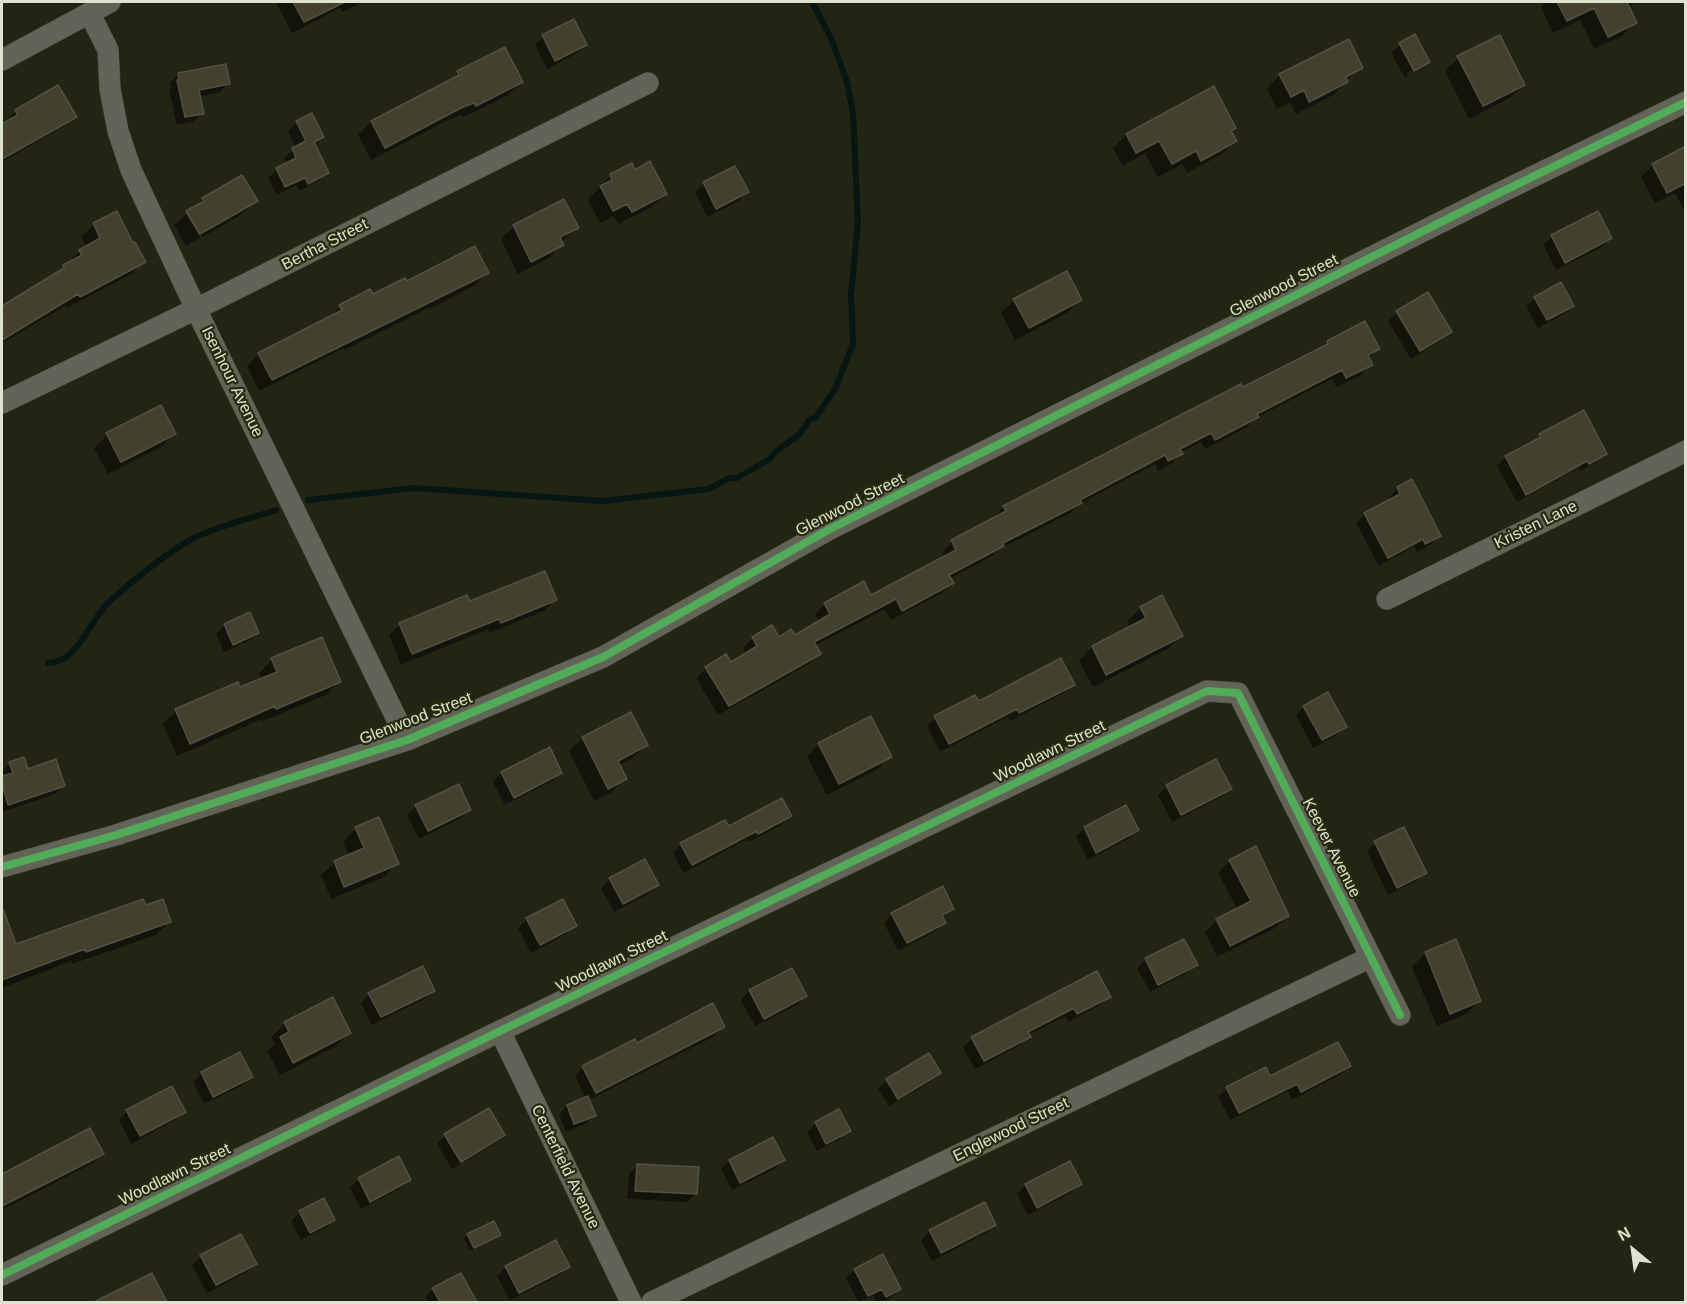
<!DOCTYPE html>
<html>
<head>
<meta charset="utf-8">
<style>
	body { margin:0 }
	#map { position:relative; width:1687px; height:1304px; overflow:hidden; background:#222514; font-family:Arial,sans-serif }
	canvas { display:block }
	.frame { position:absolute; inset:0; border:3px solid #dee3d0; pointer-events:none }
	.north { position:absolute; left:1603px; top:1220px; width:60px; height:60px; -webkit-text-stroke:4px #262c0d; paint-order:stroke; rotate:331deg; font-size:16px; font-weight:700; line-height:24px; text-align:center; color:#dee3d0 }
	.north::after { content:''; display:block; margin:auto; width:21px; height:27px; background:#dee3d0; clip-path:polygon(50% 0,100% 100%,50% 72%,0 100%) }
</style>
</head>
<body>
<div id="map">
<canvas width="1687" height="1304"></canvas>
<div class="frame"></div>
<div class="north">N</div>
</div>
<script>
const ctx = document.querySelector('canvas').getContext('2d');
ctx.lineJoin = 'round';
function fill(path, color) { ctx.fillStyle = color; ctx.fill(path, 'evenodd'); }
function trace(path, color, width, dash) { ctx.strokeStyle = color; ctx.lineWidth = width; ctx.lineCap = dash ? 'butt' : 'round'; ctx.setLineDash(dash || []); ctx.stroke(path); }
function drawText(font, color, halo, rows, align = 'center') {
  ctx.font = font + ' Arial,sans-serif'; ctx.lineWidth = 4.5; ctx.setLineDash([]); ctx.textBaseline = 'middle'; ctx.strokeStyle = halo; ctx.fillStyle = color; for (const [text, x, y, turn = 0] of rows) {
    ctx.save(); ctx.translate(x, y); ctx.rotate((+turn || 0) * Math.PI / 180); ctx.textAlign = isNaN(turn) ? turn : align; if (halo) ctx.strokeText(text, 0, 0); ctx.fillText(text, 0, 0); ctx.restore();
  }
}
fill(new Path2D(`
	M276,2H363L342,12L340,8L292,33Z
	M1546,2H1636L1628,7L1635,22L1622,36L1594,49L1580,20L1553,33L1541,7Z
	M1415,36L1429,62L1420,70L1405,78L1391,53L1400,45ZM1421,65V69L1408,76L1407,73Z
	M543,37L586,44L577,53L547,69L535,45Z
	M504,49L521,82L508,95L462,118L461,115L446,121L371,160L358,135L371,122L449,82L458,73Z
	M1458,58L1523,85L1510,98L1469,119L1445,71Z
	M1361,67L1333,95L1296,114L1290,103L1277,109L1267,89L1280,75Z
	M179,74L228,84L220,92L199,97L202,113L193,122L177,125L169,90L171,88L170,83Z
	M1214,88L1235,128L1230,132L1235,141L1222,154L1187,173L1182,164L1158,177L1145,153L1123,166L1113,148L1126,135Z
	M16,111L75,116L66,125L2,162V125L9,121L8,120Z
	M311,115L322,136L314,145L328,172L319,181L299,191L296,185L277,195L268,178L277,170L287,165L284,158L296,148L288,131L297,122Z
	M1686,148V214L1675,193L1655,203L1641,177L1653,165Z
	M631,165L634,172L665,194L652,207L618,224L614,216L600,223L588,200L610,176Z
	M735,168L747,192L739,201L707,217L695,192L704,183Z
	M203,199L256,201L242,214L203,237L190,214H186L200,238L186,246L174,225Z
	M1598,213L1610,238L1602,247L1556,270L1543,245L1552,236Z
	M94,224L132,245L144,261L131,274L67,308L65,306L2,343V301L4,306L54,276L80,251L87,247L81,237Z
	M514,226L577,228L561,242L562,245L549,258L518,274L501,239Z
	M487,273L475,285L430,309V307L345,350L344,348L259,391L247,366L259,354L328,318L340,306L406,283Z
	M1428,294L1450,332L1442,340L1411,359L1388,321L1397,313Z
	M1535,298L1572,305L1564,314L1538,328L1526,306Z
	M1014,300H1080L1067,313L1015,340L1001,313Z
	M1328,342L1378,349L1368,359L1371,364L1361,375L1336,387L1332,379L1256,418L1247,427L1205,449L1201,442L1181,452V454L1171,464L1158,471L1155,464L1079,504L1070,513L998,550L992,556L949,579L952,583L942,593L891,620L885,609L814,646L819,654L809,664L718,715L696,678L706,668L730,664L746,654L743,648L753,638L794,637L819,622L815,614L825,604L871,597L945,558L942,552L952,542L995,519L994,517L1004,507L1320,350Z
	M174,434L161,447L108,474L94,448L107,435Z
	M1540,435L1605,454L1596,462L1580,471L1578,468L1517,502L1497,466L1506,457L1532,444Z
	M1412,481L1440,535L1431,544L1417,552L1414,546L1379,566L1356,523L1365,514L1391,501L1389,497L1397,489Z
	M555,600L544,611L489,633L488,629L401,665L389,635L400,624L469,603Z
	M1141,608L1181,635L1168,649L1093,687L1079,661L1092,647L1131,628L1127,621Z
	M225,625L258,633L249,641L224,652L216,634Z
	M272,660L339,681L326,695L263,721L262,719L177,756L163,724L176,711L262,680L259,673Z
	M1073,684L1064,693L1010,721L1008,717L940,752L927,726L935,718L978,703Z
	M1304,707L1345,727L1336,735L1313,748L1296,715Z
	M583,738L646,745L633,758L618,765L625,779L612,792L594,801L569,751Z
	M819,744L890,757L878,769L827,795L807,756Z
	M10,763L27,771L64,785L55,794L2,812V772Z
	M502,773H561L552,781L505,805L493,782Z
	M1167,786L1230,789L1221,797L1172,822L1158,795Z
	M416,806L470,809L461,818L419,839L407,815Z
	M1126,807L1137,830L1129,838L1088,860L1076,837L1084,829Z
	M790,816L781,825L749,842L748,839L683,873L673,853L681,845L728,828Z
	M356,828L397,863L384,877L331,899L321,875L335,862L349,856L343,842Z
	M1375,843L1425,873L1416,881L1388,895L1367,851Z
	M645,861L657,885L648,894L614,912L601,888L610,879Z
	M1230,861L1288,916L1275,928L1217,957L1205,932L1217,920L1238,910L1218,873Z
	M145,907L169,922L156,935L72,964L71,961L2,988V939L11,935L15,946Z
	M953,909L942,918L945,923L936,931L898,951L884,923L892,914Z
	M527,919L575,926L566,934L531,953L518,928Z
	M1455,941L1480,1001L1466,1014L1437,1026L1412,967L1425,953Z
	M1146,959L1196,964L1187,973L1150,992L1137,968Z
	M791,970L805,996L797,1005L755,1026L741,1000L749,991Z
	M433,991L424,999L372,1025L361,1003L369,994Z
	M1109,997L1100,1005L1068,1022L1066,1016L1028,1035L1020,1045L975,1069L963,1047L972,1038Z
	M332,999L349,1033L336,1046L280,1075L267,1051L275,1044L271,1037L284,1024Z
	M723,1027L715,1036L588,1100L594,1116L585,1124L566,1132L559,1114L567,1106L586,1099L575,1076L583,1067L636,1045Z
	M240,1054L251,1076L243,1085L204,1104L193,1082L202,1074Z
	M928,1055L939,1073L930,1082L889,1106L878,1089L886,1080Z
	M1349,1066L1340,1075L1292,1100L1288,1091L1230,1120L1218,1097L1227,1089L1270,1078Z
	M127,1111L184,1112L175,1120L131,1144L119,1120Z
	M816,1123L849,1130L840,1139L817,1151L807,1132Z
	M90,1130L102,1154L93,1163L2,1210V1175Z
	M503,1135L494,1144L452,1169L437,1144L445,1136Z
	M772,1139L783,1160L774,1169L732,1190L721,1169L729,1161Z
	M398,1158L410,1180L401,1188L361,1209L350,1188L359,1179Z
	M637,1166L696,1193L687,1202L627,1199L629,1174Z
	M1080,1184L1071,1193L1028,1215L1017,1194L1026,1185Z
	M300,1212L333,1220L325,1228L301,1240L291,1221Z
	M994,1225L986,1233L932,1261L921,1240L930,1231Z
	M468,1235H499L470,1251L464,1239Z
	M201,1257L255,1264L246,1272L207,1293L192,1265Z
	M568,1266L560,1275L510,1300L497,1276L506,1267Z
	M855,1270L899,1289L891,1298L881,1302H876L873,1296L858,1302L846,1278Z
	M151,1275L165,1302H103L108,1297Z
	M461,1275L475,1302H427L425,1297L433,1289Z`), '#0007');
trace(new Path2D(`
	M308,500L414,488L603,501L709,489L729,478H737L770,459L775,452L800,434L809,420L816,417L835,389L853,344L851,294L858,223L853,113L847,82L831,38L812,2
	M48,663C80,662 90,618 111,600C132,581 168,552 192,539C218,526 249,519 276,510`), '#061613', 6);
const building = new Path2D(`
	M293,2H345L304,22Z
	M1557,2H1627L1637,23L1608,37L1594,8L1567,21Z
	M574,19L587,45L555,61L542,35Z
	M1415,34L1430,62L1414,71L1399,43Z
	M1500,35L1525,85L1483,106L1457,56Z
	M1349,39L1363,68L1346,77L1348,82L1309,102L1304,90L1291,97L1279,74Z
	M505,47L523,82L476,106L474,103L461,108L385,148L371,121L459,75L457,71Z
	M226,64L230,84L199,90L204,114L185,117L177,80H179L178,73Z
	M58,85L77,117L2,159V124L18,115L15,110Z
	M1214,86L1236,128L1231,131L1237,141L1201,161L1196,151L1172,164L1159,141L1136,153L1126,134Z
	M312,113L324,137L314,142L329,173L308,184L305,178L285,187L276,168L296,158L292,148L306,141L296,121Z
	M1686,146V183L1667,193L1652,164Z
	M650,161L667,194L632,212L627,204L613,211L600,186L612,180L610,174L632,163L635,170Z
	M735,166L749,192L716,209L703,182Z
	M242,175L258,201L200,234L186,211L204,201L202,198Z
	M564,199L579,228L560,237L564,245L531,262L513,225Z
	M117,211L133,243L135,242L146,262L80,297L78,294L2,340V306L64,268L63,265L82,255L79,250L100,238L93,223Z
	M1598,211L1612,238L1565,263L1551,235Z
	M475,246L489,273L272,380L258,353L342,310L339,305L370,289L373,294L405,278L407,281Z
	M1067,271L1082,300L1029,328L1013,299Z
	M1561,282L1574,306L1547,320L1534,297Z
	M1428,292L1452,332L1420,351L1396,311Z
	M1365,321L1380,349L1368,355L1373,365L1346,378L1342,370L1257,414L1259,417L1215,440L1211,433L1180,449L1183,454L1168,461L1165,455L1080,500L1082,503L1003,543L1004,546L949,575L954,583L902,611L896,599L814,642L821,654L729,706L705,667L726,654L731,662L757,646L752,637L772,625L779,637L791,629L795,635L830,614L824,603L864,581L871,595L956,550L951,540L1006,511L1003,506L1241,384L1243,387L1328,344L1327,341Z
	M161,405L176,434L121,462L106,433Z
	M1584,410L1607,454L1589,464L1587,461L1526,495L1505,456L1541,437L1539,434Z
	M1412,479L1441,536L1425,544L1423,539L1388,558L1364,513L1400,494L1397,487Z
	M545,571L557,600L501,623L499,619L412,654L399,623L467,595L470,601Z
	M1162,595L1183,636L1106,675L1092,646L1146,618L1140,607Z
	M250,612L259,633L233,645L224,624Z
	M322,637L341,682L276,709L275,706L190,744L175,709L238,682L240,687L277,672L271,658Z
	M1061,658L1075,685L1019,713L1017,709L949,744L934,716L975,695L979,701Z
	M1328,692L1347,727L1322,740L1303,706Z
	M631,712L648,745L618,761L627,779L608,789L582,737Z
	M871,716L892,757L839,784L818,743Z
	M550,747L562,773L514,798L501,772Z
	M24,757L28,769L56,759L65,786L8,805L2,783V776L13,773L9,762Z
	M1216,759L1232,789L1181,815L1166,785Z
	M459,784L471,810L428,831L415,805Z
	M782,798L792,816L758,834L757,831L692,865L680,843L725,820L729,826Z
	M1126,805L1139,830L1096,853L1084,827Z
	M379,817L399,864L344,887L334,861L364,848L355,827Z
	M1404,827L1427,873L1397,888L1374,841Z
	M1256,846L1289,916L1230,946L1216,919L1251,901L1229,860Z
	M645,859L659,885L623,904L609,878Z
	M943,886L954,909L942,915L946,923L907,943L891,913Z
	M143,899L146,905L163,899L171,922L86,952L85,949L2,980V909H3L16,944Z
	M563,899L577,926L540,945L526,918Z
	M1184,939L1198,965L1158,985L1145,958Z
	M1456,939L1481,1001L1450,1014L1425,952Z
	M423,966L435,991L381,1017L368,993Z
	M792,968L807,996L764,1019L749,990Z
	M1097,971L1111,997L1077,1014L1074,1008L1028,1032L1031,1037L984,1061L971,1037Z
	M333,997L351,1033L293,1063L280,1037L289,1032L284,1022Z
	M713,1003L725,1027L596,1093L582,1066L635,1039L637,1043Z
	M1338,1042L1351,1066L1301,1092L1297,1084L1239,1113L1226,1087L1266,1067L1270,1076Z
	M240,1052L253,1077L213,1097L201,1072Z
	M929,1053L941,1073L898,1099L886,1079Z
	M172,1086L186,1112L140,1136L126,1110Z
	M588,1096L596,1116L574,1124L567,1105Z
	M489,1108L505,1135L461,1162L444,1134Z
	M839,1109L851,1131L826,1144L815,1122Z
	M90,1128L104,1154L2,1206V1174Z
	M773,1137L785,1160L740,1183L729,1160Z
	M399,1156L411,1180L370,1202L358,1178Z
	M1070,1161L1082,1184L1037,1208L1025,1184Z
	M637,1164L699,1167L697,1194L635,1191Z
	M324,1198L335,1220L310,1233L299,1211Z
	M985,1202L996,1225L941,1253L929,1230Z
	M494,1221L501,1235L474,1248L467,1234Z
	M241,1234L257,1264L216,1285L200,1255Z
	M556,1240L570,1267L519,1293L505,1266Z
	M883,1254L901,1289L886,1297L882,1289L868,1296L854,1269Z
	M152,1273L167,1302H94Z
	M461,1273L477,1302H440L432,1288Z`);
fill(building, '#43402e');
trace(building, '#525042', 1.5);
const minor = new Path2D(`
	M90,14L108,50L110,89L118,131L131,170L196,309L407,740
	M2,60L110,2
	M2,403L196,309L648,83
	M1387,599L1686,451
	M2,867L116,835L407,740L603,657L830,529L1487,199L1686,102
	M500,1031L631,1302
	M2,1275L500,1031L1207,691L1238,693L1400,1015
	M652,1302L1371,957`);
trace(minor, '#3e4133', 22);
trace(minor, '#626458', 21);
trace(new Path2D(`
	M2,867L116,835L407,740L603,657L830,529L1487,199L1686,102
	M2,1275L500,1031L1207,691L1238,693L1400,1015`), '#51ab58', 8);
drawText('16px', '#dee3d0', '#262c0d', [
	["Bertha Street",325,245,-27],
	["Glenwood Street",1284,286,-27],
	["Isenhour Avenue",232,382,64],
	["Glenwood Street",850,505,-27],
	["Kristen Lane",1536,525,-26],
	["Glenwood Street",416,719,-21],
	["Woodlawn Street",1050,752,-26],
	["Keever Avenue",1331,848,63],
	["Woodlawn Street",612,962,-26],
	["Englewood Street",1011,1130,-26],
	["Centerfield Avenue",565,1167,64],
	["Woodlawn Street",175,1175,-26]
]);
</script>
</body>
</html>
